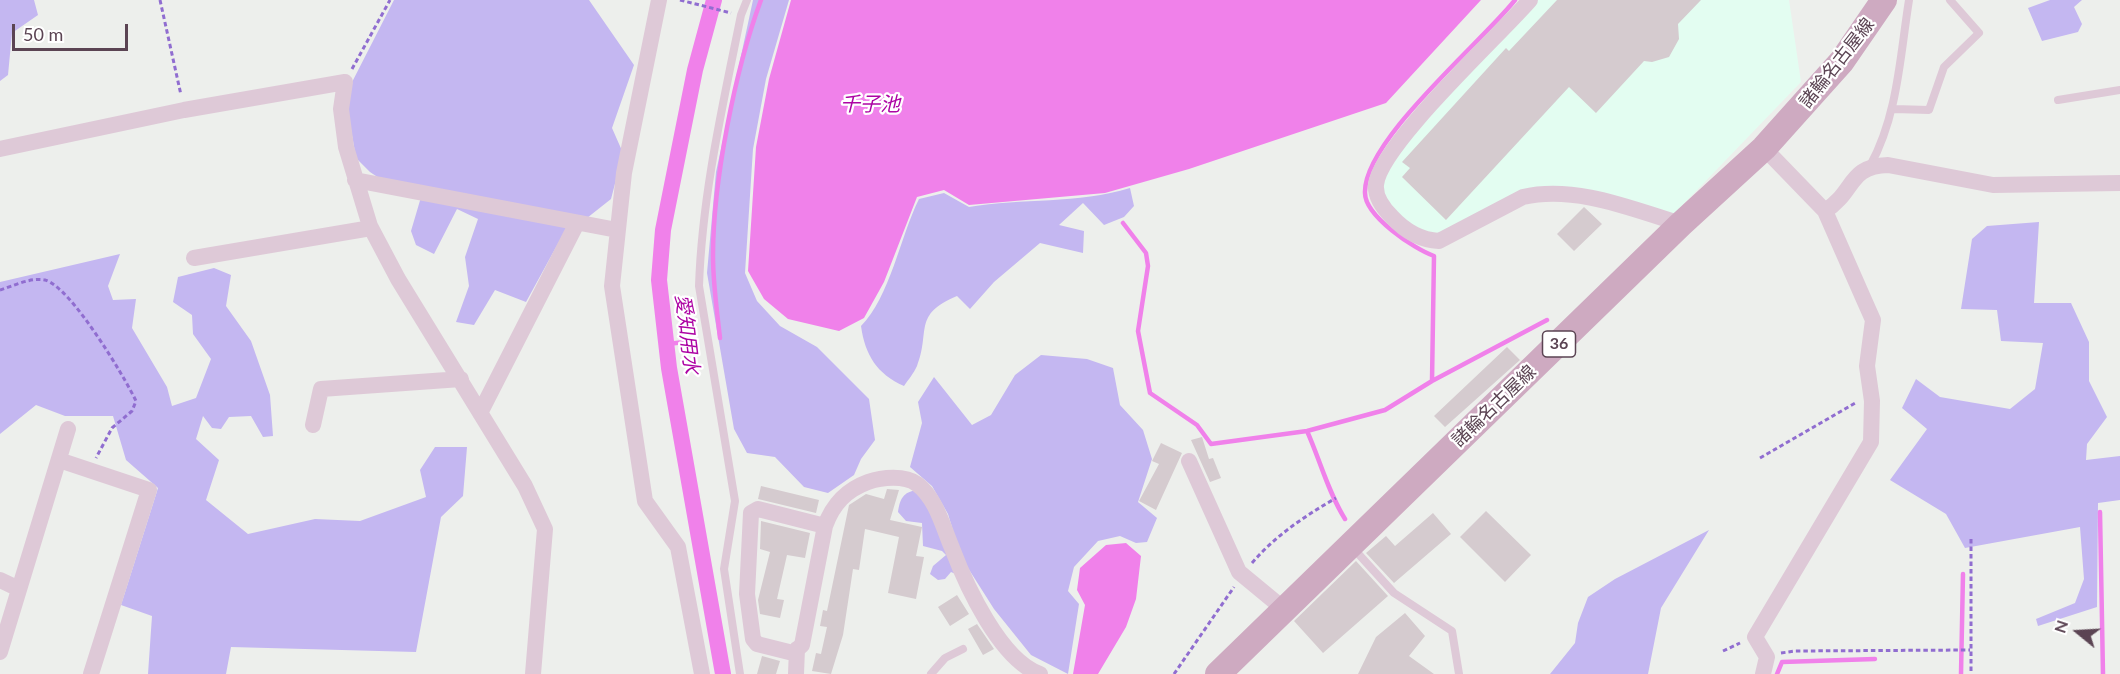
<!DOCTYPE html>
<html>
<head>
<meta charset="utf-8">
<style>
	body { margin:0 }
	#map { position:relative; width:2120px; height:674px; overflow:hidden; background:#edefec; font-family:Lato,sans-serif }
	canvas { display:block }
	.north { position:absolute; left:2048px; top:602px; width:60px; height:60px; -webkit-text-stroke:4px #fff; paint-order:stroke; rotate:288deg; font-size:16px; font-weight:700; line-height:24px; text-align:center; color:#5b4453 }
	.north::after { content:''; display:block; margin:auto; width:21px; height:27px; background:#5b4453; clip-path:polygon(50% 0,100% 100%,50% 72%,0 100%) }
	.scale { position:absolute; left:12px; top:24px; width:116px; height:27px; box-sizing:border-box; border:3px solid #5b4453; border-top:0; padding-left:8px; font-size:18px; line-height:21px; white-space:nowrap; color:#5b4453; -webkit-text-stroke:4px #fff; paint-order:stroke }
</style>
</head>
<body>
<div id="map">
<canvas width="2120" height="674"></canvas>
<div class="north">N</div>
<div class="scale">50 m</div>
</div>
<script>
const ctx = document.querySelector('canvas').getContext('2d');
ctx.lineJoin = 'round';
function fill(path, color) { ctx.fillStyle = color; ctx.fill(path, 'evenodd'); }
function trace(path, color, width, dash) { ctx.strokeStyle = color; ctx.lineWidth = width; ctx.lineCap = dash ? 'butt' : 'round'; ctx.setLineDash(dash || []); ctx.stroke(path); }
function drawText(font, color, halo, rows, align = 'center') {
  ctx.font = font + ' Lato,"Noto Sans JP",sans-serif'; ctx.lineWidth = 4.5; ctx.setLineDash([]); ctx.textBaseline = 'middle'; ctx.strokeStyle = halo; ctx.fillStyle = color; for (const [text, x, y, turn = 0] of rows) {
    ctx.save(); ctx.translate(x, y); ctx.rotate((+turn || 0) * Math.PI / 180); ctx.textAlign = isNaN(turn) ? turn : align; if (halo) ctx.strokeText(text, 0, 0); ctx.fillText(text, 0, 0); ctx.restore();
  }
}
fill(new Path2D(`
	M1536,0H1789L1801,82L1672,216L1567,190L1436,236L1396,218L1380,192L1390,159Z`), '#e3fdf1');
fill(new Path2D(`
	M0,0H34L38,15L12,33L8,75L0,81Z
	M394,0H589L634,65L612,128L623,153L611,199L587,218L566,229L526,302L495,290L474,325L456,322L469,286L465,257L478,219L457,209L434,254L416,245L411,231L424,187L388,184L370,172L356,158L349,118L348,90Z
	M753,0H789L766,79L753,149L745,273L757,301L780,326L817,347L869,399L875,440L861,459L854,475L828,493L804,487L775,457L747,453L734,429L707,273L716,172Z
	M2050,0H2082L2074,7L2082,24L2078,32L2042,41L2028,8Z
	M1130,188L1134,206L1124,217L1104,225L1083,203L1059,225L1084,231L1083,253L1040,243L994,282L970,309L957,296C912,315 931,331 917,366C914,373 908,380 904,386C877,374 865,355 861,326C890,297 900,237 919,199L944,193L969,207C1022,198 1078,204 1130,188Z
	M2039,222L2034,303H2071L2089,342V381L2107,417L2087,444L2086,460L2120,456V500L2098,503L2097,607L2038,626L2036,619L2075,603L2084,579L2080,527L1965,548L1946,514L1890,480L1927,429L1902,408L1916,379L1940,397L2010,409L2035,389L2043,343L2001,341L1997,310L1961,309L1972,239L1987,226Z
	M120,254L108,286L113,300L136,299L132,328L167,387L172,406L196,398L211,359L193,334L192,315L173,302L178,277L214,268L231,275L226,306L251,341L270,395L273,436L263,437L251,416L229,417L221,429L212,428L203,416L196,439L219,460L206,500L248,534L315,519L360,521L426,497L420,470L435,447H467L463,496L441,517L416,652L231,647L226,674H148L152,616L121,605L158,488L126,460L113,416H65L36,405L0,434V282Z
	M1041,355L1087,359L1113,368L1120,405L1143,430L1152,459L1138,502L1157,518L1147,542L1136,543L1120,536L1098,541L1074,567L1068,591L1079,604L1068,674L1031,655L994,609L961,557L948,514L932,486L910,467L922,423L918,402L934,377L972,425L991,415L1015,375Z
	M917,490L929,503L958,575L951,572L945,579L938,580L930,574L933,566L946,555L942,551L923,546L922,523L906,521L898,512C900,499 903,492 917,490Z
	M1709,530L1661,608L1648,674H1550L1575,643L1578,623L1588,597L1615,579Z`), '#c4b7f1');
fill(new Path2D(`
	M791,0H1481L1386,103L1189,169L1105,193L969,205L944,190L917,197L884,282L864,318L839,331L788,319L764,299L748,271L756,147L769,79Z
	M1126,543L1141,556L1136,599L1126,627L1098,674H1073L1085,605L1077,590L1080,568L1106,545Z`), '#f081ea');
trace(new Path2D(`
	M1123,223L1146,253L1148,266L1138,331L1150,393L1197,425L1211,444L1307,431L1385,410L1432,381L1547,320
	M720,338C717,311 713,284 713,256C713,181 735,70 761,0
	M667,344L694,341
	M1432,381L1434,256C1414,249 1365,216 1365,193C1363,141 1481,43 1515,0
	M1307,431C1320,460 1328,492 1345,519
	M2100,512L2103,674
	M1777,674L1782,662L1875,659
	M1961,674L1963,574`), '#f081ea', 4.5);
trace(new Path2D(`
	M714,0L695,70L663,230L659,280L669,368L723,674`), '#f081ea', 16);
fill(new Path2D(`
	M1557,0H1701L1678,24L1679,39L1669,57L1652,62L1644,61L1596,113L1569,87L1446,220L1402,177L1410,168L1402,162L1506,48L1509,51Z
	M1584,207L1602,224L1574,251L1557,234Z
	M1507,347L1520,360L1445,427L1434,416Z
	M1202,437L1209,459L1213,458L1221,478L1210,482L1191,440Z
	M1161,443L1182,453L1156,510L1139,501L1159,464L1152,461Z
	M761,486L819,500L816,513L758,499Z
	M887,489L899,490L890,520L922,527L916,556L924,557L916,599L888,593L899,537L865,529L859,570L853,569L843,635L831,674L812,671L816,653L821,654L827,627L820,626L823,610L827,611L849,505L866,494L884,499Z
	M1486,511L1531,555L1505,582L1460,537Z
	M1433,513L1451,534L1394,583L1366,553L1386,536L1395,546Z
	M761,521L810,533L805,558L787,555L777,599L784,600L780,618L760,614L758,600L770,552L760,549Z
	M1356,561L1388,596L1323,653L1294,621Z
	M957,595L969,614L950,626L938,607Z
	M1405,613L1425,636L1409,656L1434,674H1358L1376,637Z
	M977,624L994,649L983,655L968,629Z
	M762,656L780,661L776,674H757Z`), '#d5cbcf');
trace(new Path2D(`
	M160,0L181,95
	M680,0L731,13
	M352,69L390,0
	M0,290C13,286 31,277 45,280C71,287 124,376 136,401L132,411L112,428L96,458
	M1760,458L1857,402
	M1971,539V674
	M1252,563C1276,535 1305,516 1336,498
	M1723,651L1740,643
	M1781,653L1795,651L1970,650
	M1174,674L1234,587`), '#906dd0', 3, [4.5, 3]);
trace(new Path2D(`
	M2058,100L2120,90
	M1894,109L1929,110L1944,67L1979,33L1950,0
	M1870,166C1898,115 1900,56 1909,0
	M1353,548L1394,593L1452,631L1459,674
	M740,674L724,569L735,501L699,286C702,195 723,104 741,15L747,0
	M931,674L945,658L963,649`), '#dec9d7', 8);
trace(new Path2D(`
	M659,0L624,173L612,286L645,501L678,547L702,674
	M1530,0C1499,36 1379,146 1376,185C1375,197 1384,209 1392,217C1405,231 1420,240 1439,241L1523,197C1575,185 1632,209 1681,224
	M0,149L184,110L345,82L341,109L346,147L370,226L398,279L525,486L545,529L533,674
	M355,180L617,230
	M1825,211C1855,192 1848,166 1888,165L1993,185L2120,183
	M194,258L371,228
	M480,413L577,223
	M313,425L321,389L461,379
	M59,460L149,490L91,674
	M1189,461L1239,572L1285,610
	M825,526L758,509L751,513L747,594L753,639L757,644L793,653L802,645L825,526C833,504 846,490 868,482C882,477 905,475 917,484C936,498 943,527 952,548C966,585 1000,660 1040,674
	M0,580L19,589
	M0,652L68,429
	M796,674L797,649
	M1763,674L1767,657L1755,637L1871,442L1872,401L1867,366L1873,320L1865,302L1825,211L1764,148`), '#dec9d7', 16);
trace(new Path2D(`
	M1218,674L1681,224L1764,148L1842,61L1884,0`), '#ceaac1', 26);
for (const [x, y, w] of [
	[1559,344,33]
]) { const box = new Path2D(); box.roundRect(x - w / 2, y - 13, w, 26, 4.5); ctx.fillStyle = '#fff'; ctx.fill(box); trace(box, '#5b4453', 1.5); }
drawText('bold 16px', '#5b4453', null, [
	["36",1559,344]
]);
drawText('18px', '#5b4453', '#fff', [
	["諸輪名古屋線",1837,63,-52],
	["諸輪名古屋線",1494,406,-44]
]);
drawText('italic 20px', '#ad04a4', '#fff', [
	["千子池",870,105],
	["愛知用水",687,334,83]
]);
</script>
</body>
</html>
